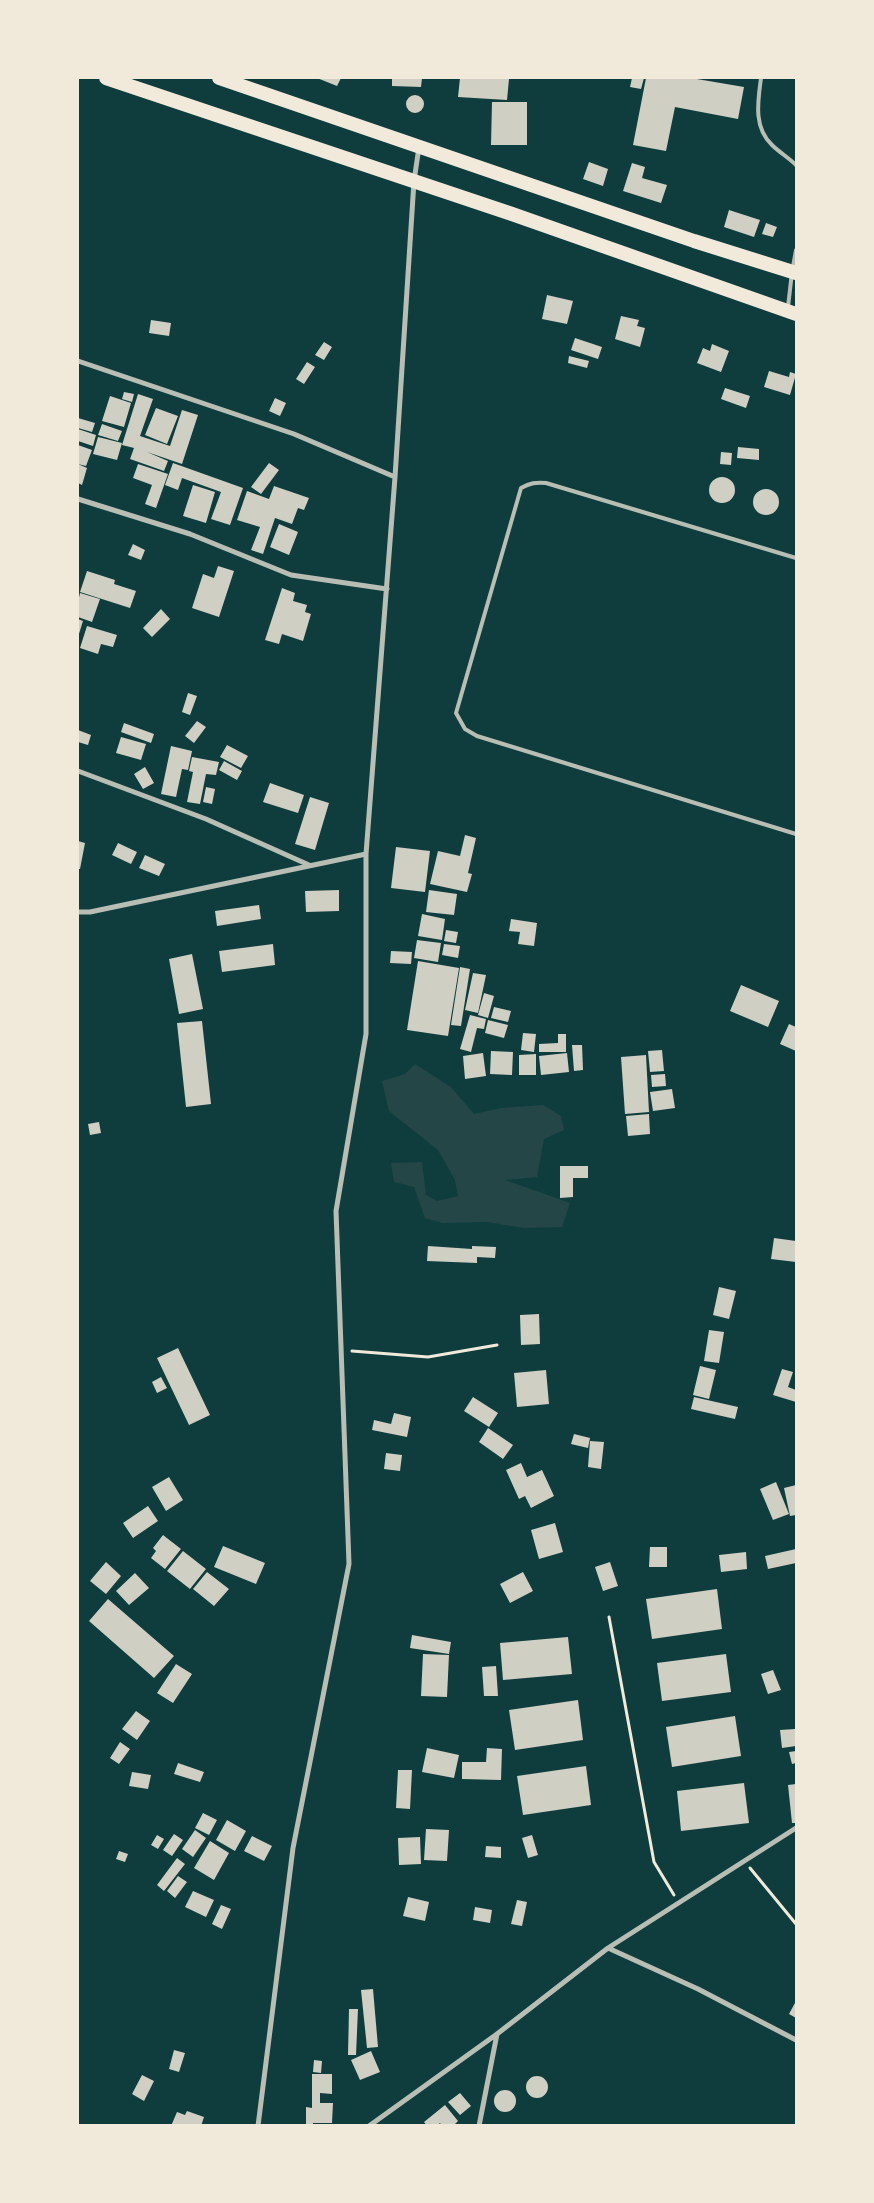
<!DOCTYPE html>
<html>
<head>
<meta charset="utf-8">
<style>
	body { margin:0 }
	#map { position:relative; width:874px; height:2203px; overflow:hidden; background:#0f3d3e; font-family:Cabin,sans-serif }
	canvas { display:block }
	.frame { position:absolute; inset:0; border:79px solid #f1e9da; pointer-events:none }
</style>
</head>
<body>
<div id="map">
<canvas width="874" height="2203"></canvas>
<div class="frame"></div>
</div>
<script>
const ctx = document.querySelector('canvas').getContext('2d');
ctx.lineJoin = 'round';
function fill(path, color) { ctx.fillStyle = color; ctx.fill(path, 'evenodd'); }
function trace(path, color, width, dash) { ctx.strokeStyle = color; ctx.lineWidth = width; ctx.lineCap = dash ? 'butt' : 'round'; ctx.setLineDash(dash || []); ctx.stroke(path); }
fill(new Path2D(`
	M415,1064L451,1087L474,1114L501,1108L543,1105L561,1116L564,1130L544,1139L537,1177L505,1180L570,1203L562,1227L524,1228L487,1222L442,1223L425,1218L414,1187L394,1182L391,1163L422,1162L426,1195L437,1201L458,1196L455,1180L438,1150L389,1111L382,1081L405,1074Z`), '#244646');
fill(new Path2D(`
	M317,78H341L337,86Z
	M392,78H422L421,87L392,86Z
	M460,78L509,79L507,100L458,97Z
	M632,78H644L641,89L630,87Z
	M646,78H691L744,87L738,119L675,107L666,151L633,145Z
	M406 104a9 9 0 1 1 18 0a9 9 0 1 1-18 0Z
	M492,102H527V145H491Z
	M589,162L608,169L603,186L583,179Z
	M632,163L645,167L642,178L667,185L661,203L623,191Z
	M729,210L760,220L754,237L724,227Z
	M766,223L777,227L773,237L762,234Z
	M547,295L573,301L567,324L542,319Z
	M621,316L639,320L637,326L645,328L640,347L615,339Z
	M151,320L171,323L169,336L149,333Z
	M575,338L602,347L598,359L571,350Z
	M324,342L332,347L324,360L315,355Z
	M712,344L729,351L721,372L697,363L703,348L710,351Z
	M569,356L589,361L587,368L568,363Z
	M307,362L315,367L304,384L296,379Z
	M769,371L789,377L790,372L796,374L790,395L764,387Z
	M725,388L750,396L746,408L721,399Z
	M124,392L134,394L132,402L122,399Z
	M138,394L153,399L140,436L170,446L182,410L198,415L182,464L147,452L168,461L164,471L130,459L134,448L122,445Z
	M110,396L131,403L124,427L102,421Z
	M275,398L286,403L280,416L269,411Z
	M156,408L178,416L167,444L145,435Z
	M78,418L95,423L92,432L78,428Z
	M102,424L122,431L118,441L98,435Z
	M78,429L96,435L93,446L78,441Z
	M98,437L122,443L117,460L93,454Z
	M78,445L92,450L86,466L78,464Z
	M738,447L759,449V460L737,458Z
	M721,452L732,453L731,465L720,464Z
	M173,463L243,488L230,525L211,519L221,492L182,478L178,490L165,485Z
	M269,463L279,470L261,494L251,487Z
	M78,464L87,468L82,485L78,483Z
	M138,464L168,474L156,508L145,504L152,485L133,478Z
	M709 490a13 13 0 1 1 26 0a13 13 0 1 1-26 0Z
	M193,485L215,492L206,523L183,516Z
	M274,486L309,498L304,510L298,508L292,524L275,518L263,554L251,550L260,527L237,520L247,491L269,499Z
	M753 502a13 13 0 1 1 26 0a13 13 0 1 1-26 0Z
	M279,524L298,532L289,555L270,547Z
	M133,544L145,550L141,560L128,555Z
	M218,566L234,571L219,617L192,608L203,574L214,578Z
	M87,571L115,580L114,584L136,591L130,608L80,592Z
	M282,588L295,593L293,601L307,605L305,612L311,614L303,641L282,634L279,644L265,640Z
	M80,593L100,599L92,622L78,617V602Z
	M161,609L170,619L152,637L143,628Z
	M78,619L83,621L78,637Z
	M87,626L117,635L113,647L101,644L98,654L80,648Z
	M188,693L197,696L190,715L182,712Z
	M197,721L206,727L194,743L185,736Z
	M124,723L154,734L151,743L121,732Z
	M78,730L91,735L88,745L78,742Z
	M121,737L146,744L141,760L116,753Z
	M227,745L248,756L241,768L220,757Z
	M171,746L192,751L188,770L182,769L176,797L161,794Z
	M192,757L219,762L216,775L206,774L200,804L187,802L193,772L189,771Z
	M224,761L242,771L237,780L219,770Z
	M145,767L154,783L143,789L134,774Z
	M270,783L304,795L298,813L263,802Z
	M206,787L215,789L212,804L203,802Z
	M310,797L329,803L315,850L295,844Z
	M465,835L476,838L468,873L472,874L467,892L430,884L438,851L460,856Z
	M78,841L85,843L80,869H78Z
	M118,843L137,852L131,864L112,855Z
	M396,847L430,851L425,892L391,888Z
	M145,855L165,864L159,876L139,868Z
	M339,890V911L306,912L305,891Z
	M429,890L457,894L454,915L426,912Z
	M259,905L261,919L217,926L215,911Z
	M422,914L445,919L442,940L418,936Z
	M511,919L537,923L534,946L518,944L520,932L509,931Z
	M446,930L458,932L456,943L444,941Z
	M417,940L441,943L438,962L414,958Z
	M273,944L275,965L222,972L219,951Z
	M444,944L460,946L458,958L442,955Z
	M391,951L412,952L411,964L390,963Z
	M192,954L203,1009L179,1014L169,959Z
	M418,961L459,968L448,1036L407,1030Z
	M460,967L470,969L461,1026L451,1025Z
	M473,973L486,975L478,1013L465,1010Z
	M741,985L779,1001L768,1027L730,1011Z
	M484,993L494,996L488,1018L478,1015Z
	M494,1007L511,1011L508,1022L491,1018Z
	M470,1015L486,1019L484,1029L477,1028L471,1052L460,1049Z
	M488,1020L508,1025L504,1038L485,1033Z
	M202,1021L211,1104L186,1107L177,1023Z
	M789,1024L796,1027V1051L780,1044Z
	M523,1033L536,1034L534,1052L521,1050Z
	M558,1034H566V1052H539V1044L558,1043Z
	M572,1045H582L583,1070L574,1071Z
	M662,1050L664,1071L650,1072L648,1051Z
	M491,1051L513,1052L512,1075L490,1074Z
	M483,1053L486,1076L465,1079L463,1056Z
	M567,1053L569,1072L541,1075L539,1056Z
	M536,1054V1075H519V1055Z
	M646,1055L649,1112L625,1114L621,1057Z
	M665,1074L666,1086L652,1087L651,1075Z
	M672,1089L675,1108L653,1111L650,1092Z
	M649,1114L650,1134L628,1136L626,1116Z
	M99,1122L101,1133L90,1135L88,1124Z
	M560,1166H588V1178H573V1197L560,1198Z
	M774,1238L796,1241V1262L771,1259Z
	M428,1246L472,1249V1246L496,1247L495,1258L477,1257V1263L427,1261Z
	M719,1287L736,1291L729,1319L713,1315Z
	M539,1314L540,1344L521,1345L520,1315Z
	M709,1330L724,1332L719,1363L704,1361Z
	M178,1348L210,1415L189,1425L157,1358Z
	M700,1366L716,1370L709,1399L693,1395Z
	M782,1369L793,1372L788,1387L796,1390V1402L773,1395Z
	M546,1370L549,1404L517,1407L514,1373Z
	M161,1377L167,1388L157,1393L152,1382Z
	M473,1397L498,1413L489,1427L464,1411Z
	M694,1397L738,1407L735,1419L691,1409Z
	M394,1413L411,1417L407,1437L372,1430L374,1420L391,1424Z
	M488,1428L513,1445L503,1459L479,1442Z
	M574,1434L590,1438L588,1448L571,1444Z
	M590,1441L604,1442L601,1469L588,1467Z
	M386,1453L402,1455L400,1471L384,1469Z
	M521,1463L527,1477L542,1470L554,1496L531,1508L525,1496L519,1499L506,1470Z
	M169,1477L183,1500L166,1511L152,1487Z
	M776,1482L789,1514L773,1520L760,1489Z
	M796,1485V1515L790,1516L784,1488Z
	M148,1506L158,1521L133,1538L123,1523Z
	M555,1523L563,1552L539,1559L531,1530Z
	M163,1535L181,1549L165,1569L151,1558L156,1551L153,1548Z
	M223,1546L265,1563L256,1584L214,1567Z
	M650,1547H667V1567H649Z
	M796,1549V1563L768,1569L765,1556Z
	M183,1551L206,1569L190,1589L167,1571Z
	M746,1552L747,1569L721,1572L719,1555Z
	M106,1562L121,1576L106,1594L90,1581Z
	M610,1562L618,1586L603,1591L595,1567Z
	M207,1572L229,1589L214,1606L193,1589Z
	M523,1572L533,1591L510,1603L500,1584Z
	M135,1573L149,1588L129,1605L116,1591Z
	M717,1589L722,1629L652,1639L646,1599Z
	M108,1599L174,1656L154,1678L89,1621Z
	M412,1635L451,1642L449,1654L410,1648Z
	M568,1637L572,1674L503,1680L500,1643Z
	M423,1654L449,1655L447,1697L421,1696Z
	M726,1654L731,1692L662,1701L657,1663Z
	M176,1664L192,1674L173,1703L157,1693Z
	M496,1666L498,1696H484L482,1667Z
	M773,1670L781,1690L768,1694L761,1674Z
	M578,1700L583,1740L515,1750L509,1710Z
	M136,1711L150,1721L137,1740L122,1729Z
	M735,1716L741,1756L672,1767L666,1727Z
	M795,1729L796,1746L782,1748L780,1730Z
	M120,1742L130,1749L119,1764L110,1758Z
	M427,1748L459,1755L454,1778L422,1772Z
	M487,1748L502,1749L501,1780L462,1779V1762H486Z
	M796,1751V1763L792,1764L789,1752Z
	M178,1763L204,1772L200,1782L174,1774Z
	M586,1766L591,1805L523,1815L517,1776Z
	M398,1770H412L410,1809L396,1808Z
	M132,1772L151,1775L148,1789L129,1786Z
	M744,1783L749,1823L681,1831L677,1791Z
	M796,1784V1823H792L788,1785Z
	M203,1813L217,1820L209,1835L195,1828Z
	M227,1820L246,1831L235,1851L216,1840Z
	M426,1829L449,1830L447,1861L424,1860Z
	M195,1830L206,1838L193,1857L182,1849Z
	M174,1834L183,1840L172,1856L163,1850Z
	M157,1835L164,1839L158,1849L151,1845Z
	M532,1835L538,1855L528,1858L522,1838Z
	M252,1836L272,1846L264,1861L244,1851Z
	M420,1837L421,1864L399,1865L398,1838Z
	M210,1841L229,1853L214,1880L194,1868Z
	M486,1846L501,1847V1858L485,1857Z
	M119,1851L128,1854L125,1862L116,1859Z
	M177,1858L185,1864L164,1891L157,1885Z
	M178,1876L187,1882L175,1898L167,1891Z
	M193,1891L214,1900L206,1917L185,1907Z
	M408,1897L429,1902L425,1921L403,1916Z
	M517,1900L527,1902L522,1926L511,1924Z
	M221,1905L231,1909L222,1929L212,1924Z
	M475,1907L492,1910L490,1923L473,1920Z
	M373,1989L378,2047L367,2048L361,1990Z
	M796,2001V2018L789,2014Z
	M349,2009H358L356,2055H348Z
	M174,2050L185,2053L179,2072L169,2069Z
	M371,2051L380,2072L360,2080L351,2060Z
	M314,2060L322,2061L321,2073L313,2072Z
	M312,2074H332V2094L320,2093V2103H333L332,2123H313V2126H306V2107L312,2108Z
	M142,2075L154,2081L144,2101L132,2094Z
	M526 2087a11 11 0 1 1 22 0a11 11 0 1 1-22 0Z
	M494 2101a11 11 0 1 1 22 0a11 11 0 1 1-22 0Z
	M460,2093L471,2106L460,2115L448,2102Z
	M445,2105L458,2121L453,2126H442L440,2123L437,2126H427L424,2122Z
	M187,2111L204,2117L201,2126H171L177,2112L185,2115Z`), '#cfcfc3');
trace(new Path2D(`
	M352,1351L428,1357L497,1345
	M609,1617L654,1862L674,1895
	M750,1868L796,1924`), '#f1e9da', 3);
trace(new Path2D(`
	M761,78C758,101 753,127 772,145C779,152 789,158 796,165
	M788,307L792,272L796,250
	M796,558L546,483C536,482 530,483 521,488L456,713L465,729L477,736L796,834`), '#b8beb3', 4);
trace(new Path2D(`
	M78,361L294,434L395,477
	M78,499L190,534L291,575L387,589
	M78,771L206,819L309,865
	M78,912H90L366,854
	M608,1948L698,1989L796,2040
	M258,2126L293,1848L349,1564L336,1211L366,1034V854L395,477L414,181L419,147
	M369,2126L497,2034L608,1948L796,1828
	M479,2126L497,2034`), '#b8beb3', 5);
trace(new Path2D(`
	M106,78L512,214L796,314
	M219,78L694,241L796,273`), '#f1e9da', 14);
</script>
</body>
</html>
